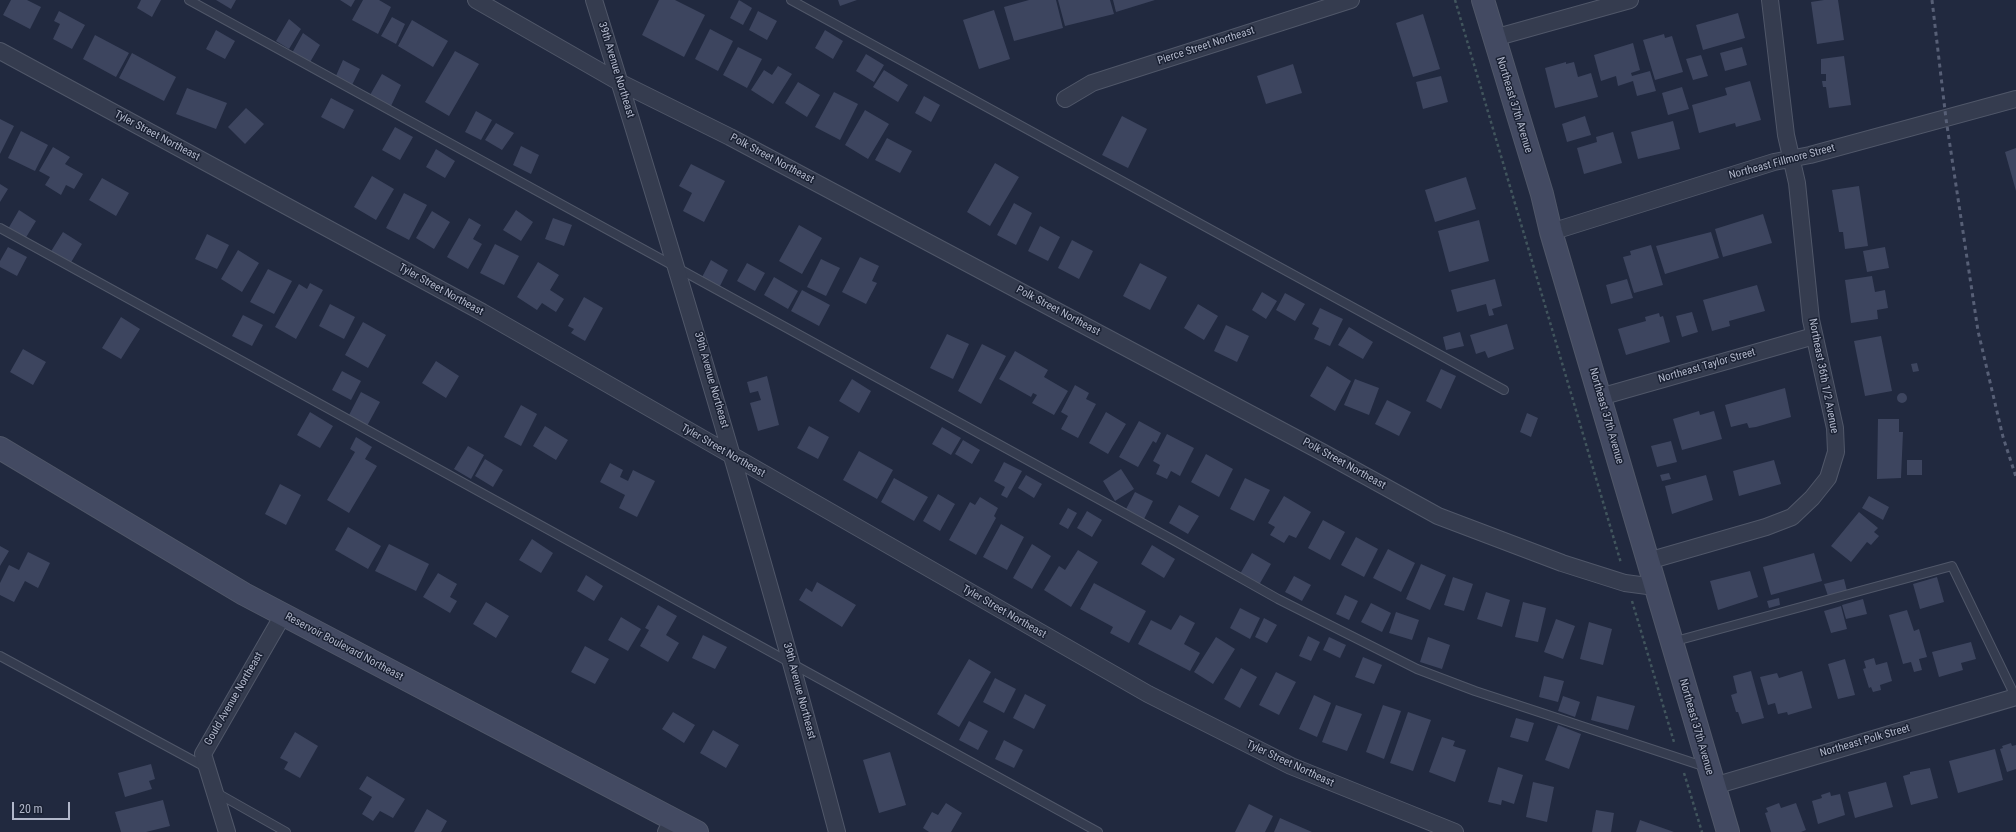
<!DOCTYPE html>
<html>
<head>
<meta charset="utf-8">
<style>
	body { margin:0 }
	#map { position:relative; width:2016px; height:832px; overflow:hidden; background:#21293f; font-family:"Roboto Condensed",sans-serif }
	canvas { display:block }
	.scale { position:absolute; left:12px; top:802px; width:58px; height:18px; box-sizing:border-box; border:2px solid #b1b7ca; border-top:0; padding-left:5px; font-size:12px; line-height:14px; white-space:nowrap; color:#b1b7ca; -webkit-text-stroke:3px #1a2133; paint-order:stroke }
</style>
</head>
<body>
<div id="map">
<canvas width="2016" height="832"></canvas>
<div class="scale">20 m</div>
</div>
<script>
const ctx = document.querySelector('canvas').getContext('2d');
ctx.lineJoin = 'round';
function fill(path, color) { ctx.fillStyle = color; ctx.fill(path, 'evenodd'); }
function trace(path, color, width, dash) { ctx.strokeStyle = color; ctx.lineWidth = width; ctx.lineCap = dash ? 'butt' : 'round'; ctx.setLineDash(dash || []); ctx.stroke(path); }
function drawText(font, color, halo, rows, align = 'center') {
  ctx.font = font + ' "Roboto Condensed",sans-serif'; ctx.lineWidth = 3; ctx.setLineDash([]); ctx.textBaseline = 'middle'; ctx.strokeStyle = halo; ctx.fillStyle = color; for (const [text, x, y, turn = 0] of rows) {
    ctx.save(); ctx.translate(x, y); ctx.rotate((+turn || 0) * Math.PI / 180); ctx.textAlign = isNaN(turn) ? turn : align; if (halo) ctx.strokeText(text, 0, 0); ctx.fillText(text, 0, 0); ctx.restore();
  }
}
fill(new Path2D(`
	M11,0H27L41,7L30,29L3,15Z
	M141,0H161L152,17L137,8Z
	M216,0H236L231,9Z
	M340,0H355L351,7Z
	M363,0H379L391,7L378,34L352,20Z
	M659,0H675L705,15L684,57L642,35Z
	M739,0L752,8L743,25L730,18Z
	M838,0H857L840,6Z
	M1029,0H1056L1063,28L1014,41L1004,7Z
	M1058,0H1110L1114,14L1065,26Z
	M1113,0H1155L1116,12Z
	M1824,0H1838L1844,40L1817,44L1811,2Z
	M994,10L1010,59L979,69L963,20Z
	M59,11L85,25L72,49L53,39L60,24L54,21Z
	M758,11L777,21L767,40L749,30Z
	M1738,13L1745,38L1703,50L1696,25Z
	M1423,14L1440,69L1413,77L1396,23Z
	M392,17L405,24L396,44L381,36Z
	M289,19L301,29L289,49L276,41Z
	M412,20L448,41L433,67L398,46Z
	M710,29L733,41L718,71L695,59Z
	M216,30L235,41L225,59L206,49Z
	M825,30L843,41L833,59L815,48Z
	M303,33L320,45L309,64L292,53Z
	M1664,34L1665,38L1672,36L1683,72L1655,80L1643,40Z
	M95,35L129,53L116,77L83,59Z
	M1633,43L1640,70L1631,73L1632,76L1650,71L1656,91L1637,96L1633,81L1618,86L1616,76L1601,81L1594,55Z
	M738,47L762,59L747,88L723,75Z
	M1742,47L1747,65L1725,71L1720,53Z
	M455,51L479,64L449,116L425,102Z
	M132,53L176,77L164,101L119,78Z
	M866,54L884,65L874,82L856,71Z
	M1701,55L1708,76L1693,80L1686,59Z
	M1844,56L1851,105L1829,108L1826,87H1823L1822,81H1826V74H1821V59Z
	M343,60L360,69L351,87L335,78Z
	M1566,62V64L1574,62L1578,77L1591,73L1598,97L1555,108L1545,68Z
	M1293,64L1302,93L1266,104L1257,76Z
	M778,66L792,74L773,104L751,90L764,70L772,75Z
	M884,70L908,85L898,102L873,87Z
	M382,74L401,85L391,106L370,95Z
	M1441,76L1448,102L1423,109L1416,82Z
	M1750,81L1761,120L1736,127L1735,123L1699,133L1692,105L1727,95L1725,88Z
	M798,82L820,95L807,117L785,103Z
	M1682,87L1689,109L1668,115L1662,93Z
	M187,88L227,103L216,129L176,114Z
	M834,92L858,104L840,140L815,127Z
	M924,96L940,105L931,122L915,113Z
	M331,98L354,110L344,129L321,117Z
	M246,108L264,124L245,144L228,127Z
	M865,110L889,124L868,159L845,145Z
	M476,111L492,120L481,140L465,132Z
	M1122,116L1147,129L1128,168L1102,155Z
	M1585,116L1591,135L1567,142L1562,124Z
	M0,119L14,126L0,154Z
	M1673,121L1680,149L1638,159L1631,132Z
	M496,123L514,133L502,150L485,140Z
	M395,127L413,137L400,160L382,150Z
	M21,131L48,145L35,171L8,158Z
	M1613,132L1622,163L1584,174L1577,148L1597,142L1596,137Z
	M887,138L912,151L900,173L875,160Z
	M521,146L539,155L531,174L513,165Z
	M53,147L70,157L65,164L83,174L74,189L66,185L61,195L45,185L50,177L39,171Z
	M2016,148V191L2005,152Z
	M436,149L455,161L445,178L426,167Z
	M995,163L1019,177L990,226L967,212Z
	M691,164L725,181L704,222L683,211L692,193L679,186Z
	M372,176L394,189L376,220L354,207Z
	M1466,177L1476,209L1435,222L1425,190Z
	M102,178L129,193L116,216L89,200Z
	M0,184L8,189L0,202Z
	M1859,186L1868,246L1845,249L1843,232H1839L1832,190Z
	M404,193L427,205L409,240L386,228Z
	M1014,203L1032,213L1016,245L997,235Z
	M19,210L36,221L25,239L8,229Z
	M516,210L533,222L521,241L503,230Z
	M432,211L450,222L434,249L416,238Z
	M1763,214L1772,243L1723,257L1715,229Z
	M469,218L481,225L473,239L482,244L468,269L447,257Z
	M553,218L572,225L564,246L545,239Z
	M1479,220L1489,261L1449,272L1438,231Z
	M799,225L822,238L802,274L779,261Z
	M1040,226L1060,237L1048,261L1028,251Z
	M63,232L82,244L70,264L50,253Z
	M1711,232L1719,258L1665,274L1656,246Z
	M207,234L229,245L217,269L195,259Z
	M1072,240L1093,251L1079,279L1058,268Z
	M495,244L519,256L504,285L480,273Z
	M1651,245L1663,285L1634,293L1623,257L1631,255L1630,251Z
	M8,247L27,257L17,276L0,267V261Z
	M1885,247L1889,268L1867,272L1863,251Z
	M238,250L259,263L242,292L221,279Z
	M860,257L879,266L872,281L877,283L866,304L842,292Z
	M821,259L840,268L826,296L807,287Z
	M711,260L728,270L719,288L701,279Z
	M538,262L559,275L550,290L564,299L556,312L542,303L537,310L517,297Z
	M747,263L765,273L755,291L737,281Z
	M1140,263L1167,277L1150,310L1123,296Z
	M268,269L292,281L274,314L250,302Z
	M1872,276L1875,292L1885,290L1888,308L1877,310L1878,319L1851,323L1845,280Z
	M774,277L798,291L788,309L764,295Z
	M1495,279L1502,306L1492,309L1494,315L1489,316L1486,304L1457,312L1451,290Z
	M1627,279L1633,298L1611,304L1606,285Z
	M310,283L323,290L296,339L275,327L299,284L307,289Z
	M1757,285L1765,311L1729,321L1730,326L1712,331L1703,300Z
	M802,290L830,305L819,326L791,311Z
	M1262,292L1277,301L1266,319L1252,310Z
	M1285,293L1305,304L1295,321L1276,310Z
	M584,297L603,308L585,341L571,333L574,329L568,326Z
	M330,304L355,317L344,339L319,326Z
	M1198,304L1218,316L1204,340L1184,328Z
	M1320,308L1343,319L1330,346L1314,339L1319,328L1312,324Z
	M1692,312L1698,332L1682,337L1676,316Z
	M1659,313L1660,317L1663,316L1670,342L1626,355L1618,329L1646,321L1645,317Z
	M243,315L263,325L252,346L232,336Z
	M121,317L140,329L121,359L102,348Z
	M363,322L386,335L368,368L345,355Z
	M1507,324L1514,349L1488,358L1485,351L1476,354L1470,335Z
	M1226,325L1249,336L1237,362L1214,351Z
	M1349,327L1373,342L1363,359L1338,345Z
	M1460,332L1464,346L1446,350L1443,337Z
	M947,334L969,344L953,379L930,368Z
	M1881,336L1892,391L1865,396L1854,341Z
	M982,344L1006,356L981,404L958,391Z
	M23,349L46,362L33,385L10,372Z
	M1015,351L1048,370L1044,377L1068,391L1054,415L1032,403L1037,395L1033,393L1031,397L999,379Z
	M436,361L459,376L446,398L422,383Z
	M1917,363L1919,371L1913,372L1911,364Z
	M1327,366L1351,381L1335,411L1310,396Z
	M1441,369L1456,376L1441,409L1426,401Z
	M342,371L361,381L351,400L332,390Z
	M767,376L779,425L758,431L750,403L761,400L758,391L750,393L747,382Z
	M852,379L871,391L859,413L839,401Z
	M1355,379L1379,388L1369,415L1344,405Z
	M1075,385L1089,393L1086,399L1096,404L1078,438L1061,429L1068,416L1061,412Z
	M1785,388L1791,417L1756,427L1749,428L1747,423L1731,427L1725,405Z
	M361,392L380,402L367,426L348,417Z
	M1897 398a5 5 0 1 1 10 0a5 5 0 1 1-10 0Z
	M1387,400L1411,412L1399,436L1375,424Z
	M521,405L537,414L521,446L504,437Z
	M1699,411L1700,415L1714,411L1722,439L1682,450L1673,419Z
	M310,412L333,426L320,448L297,435Z
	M1106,412L1126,424L1108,454L1089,443Z
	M1527,413L1538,418L1531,437L1520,432Z
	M1878,419H1899V432H1903L1901,478L1877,479Z
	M1139,421L1161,433L1156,443L1153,441L1138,467L1119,457Z
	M545,426L568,440L556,460L533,446Z
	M809,426L829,437L818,459L797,448Z
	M942,427L961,438L951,455L932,444Z
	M1167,434L1194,448L1180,476L1171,471L1167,479L1156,474L1160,465L1153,461Z
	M356,437L372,447L365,459L377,466L349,513L327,500L355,452L350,449Z
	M963,440L980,450L972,464L955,454Z
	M1671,441L1677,462L1657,467L1651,446Z
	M468,446L484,455L471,479L454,469Z
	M859,451L893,470L877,499L843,480Z
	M1206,454L1233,469L1219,497L1191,482Z
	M485,459L503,470L493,487L475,476Z
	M1774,460L1781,484L1739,496L1733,471Z
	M1907,460H1922V475H1907Z
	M1004,462L1022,471L1007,498L1001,495L1005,487L994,481Z
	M610,463L623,470L620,477L628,481L633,470L655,481L637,517L619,508L625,495L600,482Z
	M1121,469L1134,489L1115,501L1103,481Z
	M1669,473L1671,479L1662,481L1660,475Z
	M1026,475L1042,484L1034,498L1018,488Z
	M1706,475L1713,500L1672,514L1665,486Z
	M894,478L928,497L914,521L881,502Z
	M1245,478L1270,490L1254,521L1230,509Z
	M280,484L301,495L286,525L265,514Z
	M1135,492L1153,501L1143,521L1125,511Z
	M938,494L955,504L940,531L923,521Z
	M1284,496L1311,512L1296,538L1289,535L1284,543L1270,535L1275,527L1268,523Z
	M1869,496L1889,507L1883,520L1862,508Z
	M980,497L998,508L994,516L996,518L976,555L949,540L970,502L975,505Z
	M1179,505L1199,516L1188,534L1169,523Z
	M1068,508L1077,513L1068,529L1059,524Z
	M1087,511L1102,520L1092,537L1077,528Z
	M1859,512L1878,528L1874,532L1879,536L1871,545L1867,542L1851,562L1831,546Z
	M1323,520L1345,532L1330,560L1308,548Z
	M1001,524L1024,537L1007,570L983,557Z
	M348,527L381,546L368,569L335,550Z
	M1356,537L1378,549L1364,577L1341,565Z
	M532,539L553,553L541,573L519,560Z
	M389,544L429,564L416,591L375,571Z
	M1032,544L1051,556L1032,589L1013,578Z
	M1152,545L1175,559L1164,578L1141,564Z
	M0,546L9,551L0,566Z
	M1388,549L1415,563L1401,592L1373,578Z
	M1078,550L1098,562L1071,607L1044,590L1059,566L1065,570Z
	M28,552L50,563L38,588L25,581L14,602L0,595V583L9,565L19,570Z
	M1252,553L1271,564L1259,585L1240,574Z
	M1814,553L1822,581L1771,595L1763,567Z
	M1421,564L1446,575L1430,610L1406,599Z
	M1750,571L1758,597L1718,610L1710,581Z
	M438,573L457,584L450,597L457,601L450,613L423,597Z
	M586,575L603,586L594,601L577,591Z
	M1294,576L1311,585L1302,601L1285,592Z
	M1453,577L1473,584L1464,611L1444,605Z
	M1937,577L1944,602L1920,609L1913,584Z
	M1844,579L1847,591L1828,596L1824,584Z
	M817,582L856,605L842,627L799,600L806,588L812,592Z
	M1094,583L1146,611L1129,643L1110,633L1113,627L1080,609Z
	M1486,592L1510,600L1502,627L1477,619Z
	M1345,595L1358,601L1349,620L1336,614Z
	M1779,598L1780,605L1769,608L1767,601Z
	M1863,599L1867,614L1846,619L1842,605Z
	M486,602L509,616L496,638L473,624Z
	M1523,602L1546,608L1538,642L1515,637Z
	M1371,603L1391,613L1382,632L1361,622Z
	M658,605L677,616L666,635L679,643L668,662L640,646L649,630L645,628Z
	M1841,606L1847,629L1831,633L1824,611Z
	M1240,608L1260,618L1250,639L1230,628Z
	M1907,610L1914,631L1919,629L1927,657L1919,659L1922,670L1914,672L1911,662L1903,664L1889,615Z
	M1396,612L1419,620L1412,640L1389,633Z
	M1180,615L1195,623L1184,644L1200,653L1190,671L1138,644L1151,620L1171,630Z
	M621,617L641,629L628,651L608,640Z
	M1264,618L1277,625L1267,643L1255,637Z
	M1556,619L1575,626L1563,659L1544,652Z
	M1589,622L1612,629L1603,665L1580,659Z
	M703,635L727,647L715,669L692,658Z
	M1308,636L1320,642L1311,661L1299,656Z
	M1216,637L1235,649L1213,684L1194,672Z
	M1329,637L1346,645L1340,658L1323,650Z
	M1428,637L1450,645L1442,669L1420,662Z
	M1971,642L1976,659L1961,663L1963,670L1939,677L1932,652Z
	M585,646L609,659L595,684L571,672Z
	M1363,657L1382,665L1374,684L1355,677Z
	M1874,658L1876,665L1887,662L1892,681L1880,685L1881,690L1873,692L1871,687L1869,688L1863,669L1866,668L1864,661Z
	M969,659L991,672L959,727L937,714Z
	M1845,659L1855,695L1838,699L1828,664Z
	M1241,668L1257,677L1240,708L1224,699Z
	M1751,671L1764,718L1742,724L1738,712H1736L1731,695L1737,693L1733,676Z
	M1802,671L1812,708L1788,715L1787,712L1778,714L1775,703L1768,705L1760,677L1777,673L1779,678Z
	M1276,672L1296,682L1279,715L1259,705Z
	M1544,676L1564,681L1558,702L1539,697Z
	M995,678L1016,689L1004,713L983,702Z
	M1025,694L1046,705L1034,729L1013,718Z
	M1314,695L1331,703L1317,737L1299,729Z
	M1563,696L1580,702L1575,717L1558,711Z
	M1597,696L1635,706L1628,730L1591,720Z
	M1336,705L1362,714L1347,751L1322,742Z
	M1383,705L1401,711L1384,759L1366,752Z
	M673,712L695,725L684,743L662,729Z
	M1408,712L1431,720L1413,771L1390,763Z
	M1516,718L1534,723L1528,742L1510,737Z
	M969,721L988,731L978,750L959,740Z
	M1558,725L1581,734L1569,769L1545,760Z
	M713,730L739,745L726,768L700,753Z
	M295,732L318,746L300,778L284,769L288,762L280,758Z
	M1442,737L1455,741L1453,746L1466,750L1455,782L1429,772Z
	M1004,740L1023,750L1014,768L995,759Z
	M2011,743L2012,746L2016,745V769L2007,772L2000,749L2003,748L2002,746Z
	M1995,749L2003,780L1958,793L1949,761Z
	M890,752L906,805L879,813L863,760Z
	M151,764L155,779L149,781L152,789L125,797L118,773Z
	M1498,767L1523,775L1514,804L1502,800L1501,805L1488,802Z
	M1930,768L1938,798L1911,805L1903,776L1910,774V772Z
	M367,776L405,799L393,818L380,811L373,821L362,814L372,797L359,789Z
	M1533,782L1554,787L1547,822L1526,817Z
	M1886,782L1893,807L1855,818L1848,792Z
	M1830,792L1831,796L1840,794L1845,815L1818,824L1812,801L1822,798L1821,795Z
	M163,800L170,826L146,832H121L115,812Z
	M946,803L962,813L951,832H929L923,828L932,812L938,815Z
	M1779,803L1781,808L1796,803L1806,830L1801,832H1771L1765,813L1768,812L1766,808Z
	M1249,804L1273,816L1265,832H1235Z
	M427,809L447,821L441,832H414Z
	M1596,810L1614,813L1611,832H1592Z
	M1280,818L1312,832H1274Z
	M1640,820L1674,832H1636Z`), '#3d455f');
const lane = new Path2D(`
	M189,0L1175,541L1278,599L1417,669L1475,691L1706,767
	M791,0L1504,390
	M0,228L1098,832
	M1672,642L1952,566L2016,698
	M0,656L207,768
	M217,793L286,832`);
const street = new Path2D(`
	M476,0L619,82L730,137L1322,452L1438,516L1562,563L1625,583L1655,587
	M594,0C680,276 763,552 837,832
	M1494,38L1630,0
	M0,51L482,312L1148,694L1291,766L1455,832
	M1065,99L1092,83L1351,0
	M1551,232L1774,162L1810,155L2016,99
	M1600,397L1814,336
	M1648,561L1766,527L1792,517L1812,498L1828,478L1836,452L1835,428L1811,320L1797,183L1786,135L1770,0
	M1714,786L2016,697
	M227,832L203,754L283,615
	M666,832L673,819`);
const secondary = new Path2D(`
	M1483,0L1542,194L1551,232L1728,832
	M0,448L244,594L697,832`);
trace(lane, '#505769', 10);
trace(street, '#505769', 18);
trace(secondary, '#505769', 24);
trace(new Path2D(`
	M1455,0L1621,563
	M1632,601L1674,742
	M1684,773L1702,832`), '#41555d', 2.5, [3, 3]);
trace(lane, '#353c4f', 8);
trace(street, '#353c4f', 16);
trace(secondary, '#434a62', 22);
trace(new Path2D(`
	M1932,0L1946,119L1978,331L2003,437L2016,477`), '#575f76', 3, [4, 4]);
drawText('11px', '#b1b7ca', '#1a2133', [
	["Pierce Street Northeast",1206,46,-18],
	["39th Avenue Northeast",616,70,73],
	["Northeast 37th Avenue",1514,105,73],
	["Tyler Street Northeast",157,136,28],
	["Polk Street Northeast",772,159,28],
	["Northeast Fillmore Street",1782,162,-15],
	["Tyler Street Northeast",441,290,29],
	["Polk Street Northeast",1058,311,28],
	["Northeast Taylor Street",1707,366,-16],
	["Northeast 36th 1/2 Avenue",1823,376,79],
	["39th Avenue Northeast",711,380,74],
	["Northeast 37th Avenue",1606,416,74],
	["Tyler Street Northeast",723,451,30],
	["Polk Street Northeast",1344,464,29],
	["Tyler Street Northeast",1004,612,30],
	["Reservoir Boulevard Northeast",344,647,28],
	["39th Avenue Northeast",799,691,75],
	["Gould Avenue Northeast",234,699,-60],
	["Northeast 37th Avenue",1696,727,74],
	["Northeast Polk Street",1865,741,-16],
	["Tyler Street Northeast",1290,764,25]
]);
</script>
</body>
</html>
